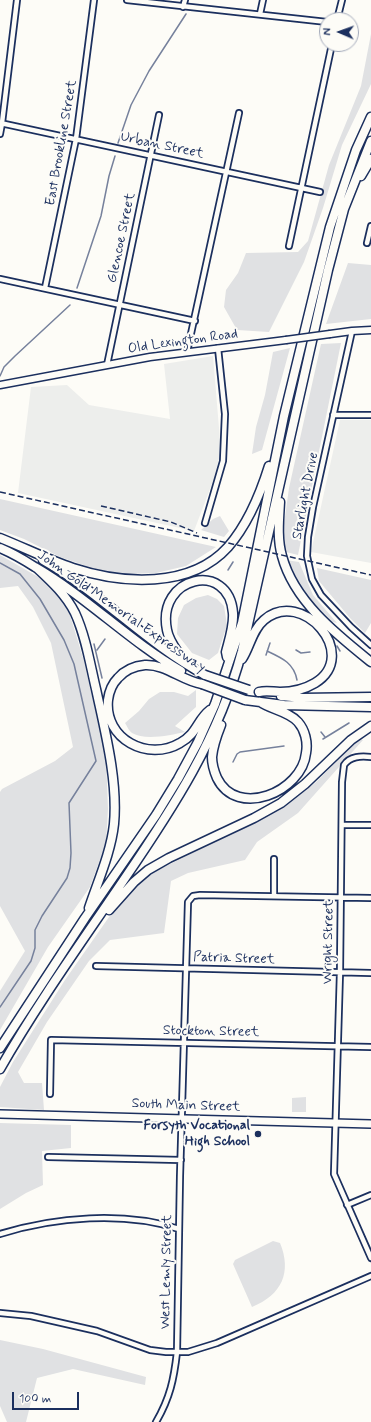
<!DOCTYPE html>
<html>
<head>
<meta charset="utf-8">
<style>
	body { margin:0 }
	#map { position:relative; width:371px; height:1422px; overflow:hidden; background:#fdfcf7; font-family:Mynerve,sans-serif }
	canvas { display:block }
	.north { position:absolute; left:319px; top:12px; width:40px; height:40px; box-sizing:border-box; background:#fdfcf7; border:1px solid #a3aaba; border-radius:50%; rotate:272deg; font-size:11px; font-weight:700; line-height:16px; text-align:center; color:#1b2f5e }
	.north::after { content:''; display:block; margin:auto; width:14px; height:18px; background:#1b2f5e; clip-path:polygon(50% 0,100% 100%,50% 72%,0 100%) }
	.scale { position:absolute; left:12px; top:1392px; width:67px; height:18px; box-sizing:border-box; border:2px solid #1b2f5e; border-top:0; padding-left:5px; font-size:12px; line-height:14px; white-space:nowrap; color:#1b2f5e; -webkit-text-stroke:3px #fdfcf7; paint-order:stroke }
</style>
</head>
<body>
<div id="map">
<canvas width="371" height="1422"></canvas>
<div class="north">N</div>
<div class="scale">100 m</div>
</div>
<script>
const ctx = document.querySelector('canvas').getContext('2d');
ctx.lineJoin = 'round';
function fill(path, color) { ctx.fillStyle = color; ctx.fill(path, 'evenodd'); }
function trace(path, color, width, dash) { ctx.strokeStyle = color; ctx.lineWidth = width; ctx.lineCap = dash ? 'butt' : 'round'; ctx.setLineDash(dash || []); ctx.stroke(path); }
function drawText(font, color, halo, rows, align = 'center') {
  ctx.font = font + ' Mynerve,sans-serif'; ctx.lineWidth = 4; ctx.setLineDash([]); ctx.textBaseline = 'middle'; ctx.strokeStyle = halo; ctx.fillStyle = color; for (const [text, x, y, turn = 0] of rows) {
    ctx.save(); ctx.translate(x, y); ctx.rotate((+turn || 0) * Math.PI / 180); ctx.textAlign = isNaN(turn) ? turn : align; if (halo) ctx.strokeText(text, 0, 0); ctx.fillText(text, 0, 0); ctx.restore();
  }
}
fill(new Path2D(`
	M213,356L221,452L213,481L194,531L18,493L31,387L67,385L89,405L170,419L164,364Z
	M340,420H371V563L311,552Z`), '#edeeec');
fill(new Path2D(`
	M371,34V84L342,145L323,208L304,262L269,332L237,330L224,307L226,290L238,273L246,253L298,252L308,241L329,165L361,86Z
	M348,263L371,265V319L326,324Z
	M341,343L298,555L286,552L283,531L289,488L321,344Z
	M290,348L262,450L252,454L256,427L265,395L273,352Z
	M0,499L216,547L186,566L156,573L129,574L101,571L60,557L24,539L0,530Z
	M220,516L229,531L224,537L201,530L213,519Z
	M0,555L40,578L56,592L69,612L84,661L106,758L108,809L106,843L90,887L48,947L0,1030V991L25,951L0,906V792L2,789L55,761L73,747L51,643L33,607L18,586L0,588Z
	M286,560L299,562L313,595L337,623L329,621L306,596L292,574Z
	M317,568L371,580V623L365,633L350,618L319,581Z
	M208,595L217,599L224,606L227,625L218,653L209,660L192,653L177,634L178,618L184,605L196,598Z
	M196,690V707L175,726L185,732C171,735 145,741 132,733C129,731 127,726 125,723L139,711L149,699L160,692H174L188,696Z
	M359,739L363,740L298,813L257,842L245,860L188,873L171,881L164,933L110,940L89,961L47,1022L18,1072L24,1083H42L44,1110L0,1107V1087L13,1062L65,980L109,917L134,887L156,871L279,810L315,783Z
	M306,1097V1112H292V1098Z
	M0,1123L71,1125V1148L42,1151L43,1185L26,1193L0,1209Z
	M273,1241L280,1243C292,1272 282,1295 252,1307L233,1264L235,1260Z
	M0,1340L43,1349L146,1377L145,1385L73,1369L37,1378L26,1422H7L0,1406Z`), '#e0e1e3');
trace(new Path2D(`
	M118,143L131,105L149,71L186,14
	M77,288L101,216L109,176L115,156
	M0,376L4,367L15,356L70,305
	M0,563L20,574L40,599L64,640L74,664L96,761L69,803L71,853L70,868L67,878L42,916L35,930V948L31,961L0,1007
	M228,570L233,562
	M94,644L102,678
	M337,646L340,651
	M97,650L105,639
	M296,650L301,653L310,652
	M267,651C282,658 294,663 297,680
	M266,655L270,643
	M321,732L325,737
	M323,739L349,723
	M233,762L237,754L240,752L284,746`), '#76819c', 1.5);
const street = new Path2D(`
	M127,0L327,22
	M183,7L185,0
	M260,14L263,0
	M337,20L342,0
	M0,123L320,192
	M0,134L2,123L17,0
	M367,243L371,226
	M289,246L332,44
	M0,279L195,321
	M45,288L76,139L94,0
	M352,331L313,507L308,537L307,556L312,579L321,595L351,627L371,645
	M187,352L239,113
	M107,365L159,115
	M333,415H371
	M205,523L223,461L225,414L218,348
	M371,757C361,756 350,756 344,765L342,782L340,972L334,1174L371,1258
	M342,825H371
	M274,859V895
	M96,966L371,973
	M50,1094L51,1040L371,1047
	M48,1157L181,1160
	M347,1205L371,1195
	M0,1234C55,1217 124,1211 179,1229
	M0,1313L31,1316L97,1331L150,1350L166,1352H188L217,1343L371,1276
	M156,1422C170,1398 174,1379 177,1352L180,1176L188,902L193,896L200,895L371,898`);
const secondary = new Path2D(`
	M330,334L352,331L371,330
	M0,385L150,357L286,340`);
const primary = new Path2D(`
	M0,1114L371,1124`);
const highway = new Path2D(`
	M361,176L371,159
	M280,502C279,520 277,539 282,556C294,601 336,634 371,662
	M0,538C25,548 49,560 73,568C122,584 190,589 228,547C248,524 260,495 269,466
	M0,548C12,553 24,560 35,567C87,597 129,641 181,671
	M43,560C101,593 146,643 205,675
	M38,569C52,582 66,595 75,613C86,637 90,664 96,689C105,731 118,781 114,824C111,852 98,881 89,908
	M242,659C250,647 252,630 264,620C302,587 361,655 315,683C305,689 292,692 280,692C273,692 267,690 259,692
	M183,660C177,650 169,642 167,630C156,576 229,560 233,613C234,626 229,640 226,652L227,657
	M202,684C182,681 166,664 145,665C134,666 125,670 118,678C112,684 109,692 108,700C104,739 148,762 180,743C197,734 197,720 210,710
	M281,696L303,698L371,697
	M245,700L284,705L371,707
	M221,725C217,735 213,746 212,757C212,765 214,771 217,778C237,819 302,792 306,753C308,742 305,730 298,722C288,711 272,710 260,702
	M109,910L134,882L148,870L169,858L254,818L281,803L305,784L351,740L371,726
	M0,1048L85,918L156,815L178,779L198,742L215,704L242,623L284,416L330,227L356,150L371,117
	M0,1069C37,1004 81,943 123,881C173,808 219,738 242,651L328,270L344,209L371,141`);
trace(street, '#1b2f5e', 8);
trace(secondary, '#1b2f5e', 9);
trace(primary, '#1b2f5e', 10);
trace(highway, '#1b2f5e', 11);
trace(street, '#fdfcf7', 4.5);
trace(secondary, '#fdfcf7', 6);
trace(primary, '#fdfcf7', 7);
trace(highway, '#fdfcf7', 8);
trace(new Path2D(`
	M0,492L371,575
	M101,506L171,522L197,533`), '#1b2f5e', 1.5, [6, 3]);
const secondaryBridge = new Path2D(`
	M286,340L330,334`);
const highwayBridge = new Path2D(`
	M205,675L249,690
	M202,684L245,700`);
trace(secondaryBridge, '#1b2f5e', 9, []);
trace(highwayBridge, '#1b2f5e', 11, []);
trace(secondaryBridge, '#fdfcf7', 6);
trace(highwayBridge, '#fdfcf7', 8);
for (const [x, y, r, color] of [
	[258,1134,4,"#1b2f5e"]
]) { const dot = new Path2D(); dot.arc(x, y, r, 0, 2 * Math.PI); ctx.fillStyle = color; ctx.fill(dot); trace(dot, '#fdfcf7', 1.5); }
drawText('14px', '#1b2f5e', '#fdfcf7', [
	["East Brookline Street",62,143,-80],
	["Urban Street",162,146,12],
	["Glencoe Street",122,238,-78],
	["Old Lexington Road",183,342,-8],
	["Starlight Drive",306,496,-79],
	["John Gold Memorial Expressway",121,612,35],
	["Wright Street",329,942,-89],
	["Patria Street",234,959,2],
	["Stockton Street",211,1032,1],
	["South Main Street",186,1106,2],
	["West Lemly Street",167,1272,-89]
]);
drawText('bold 14px', '#1b2f5e', '#fdfcf7', [
	["Forsyth Vocational",250,1126],
	["High School",250,1142]
], 'right');
</script>
</body>
</html>
